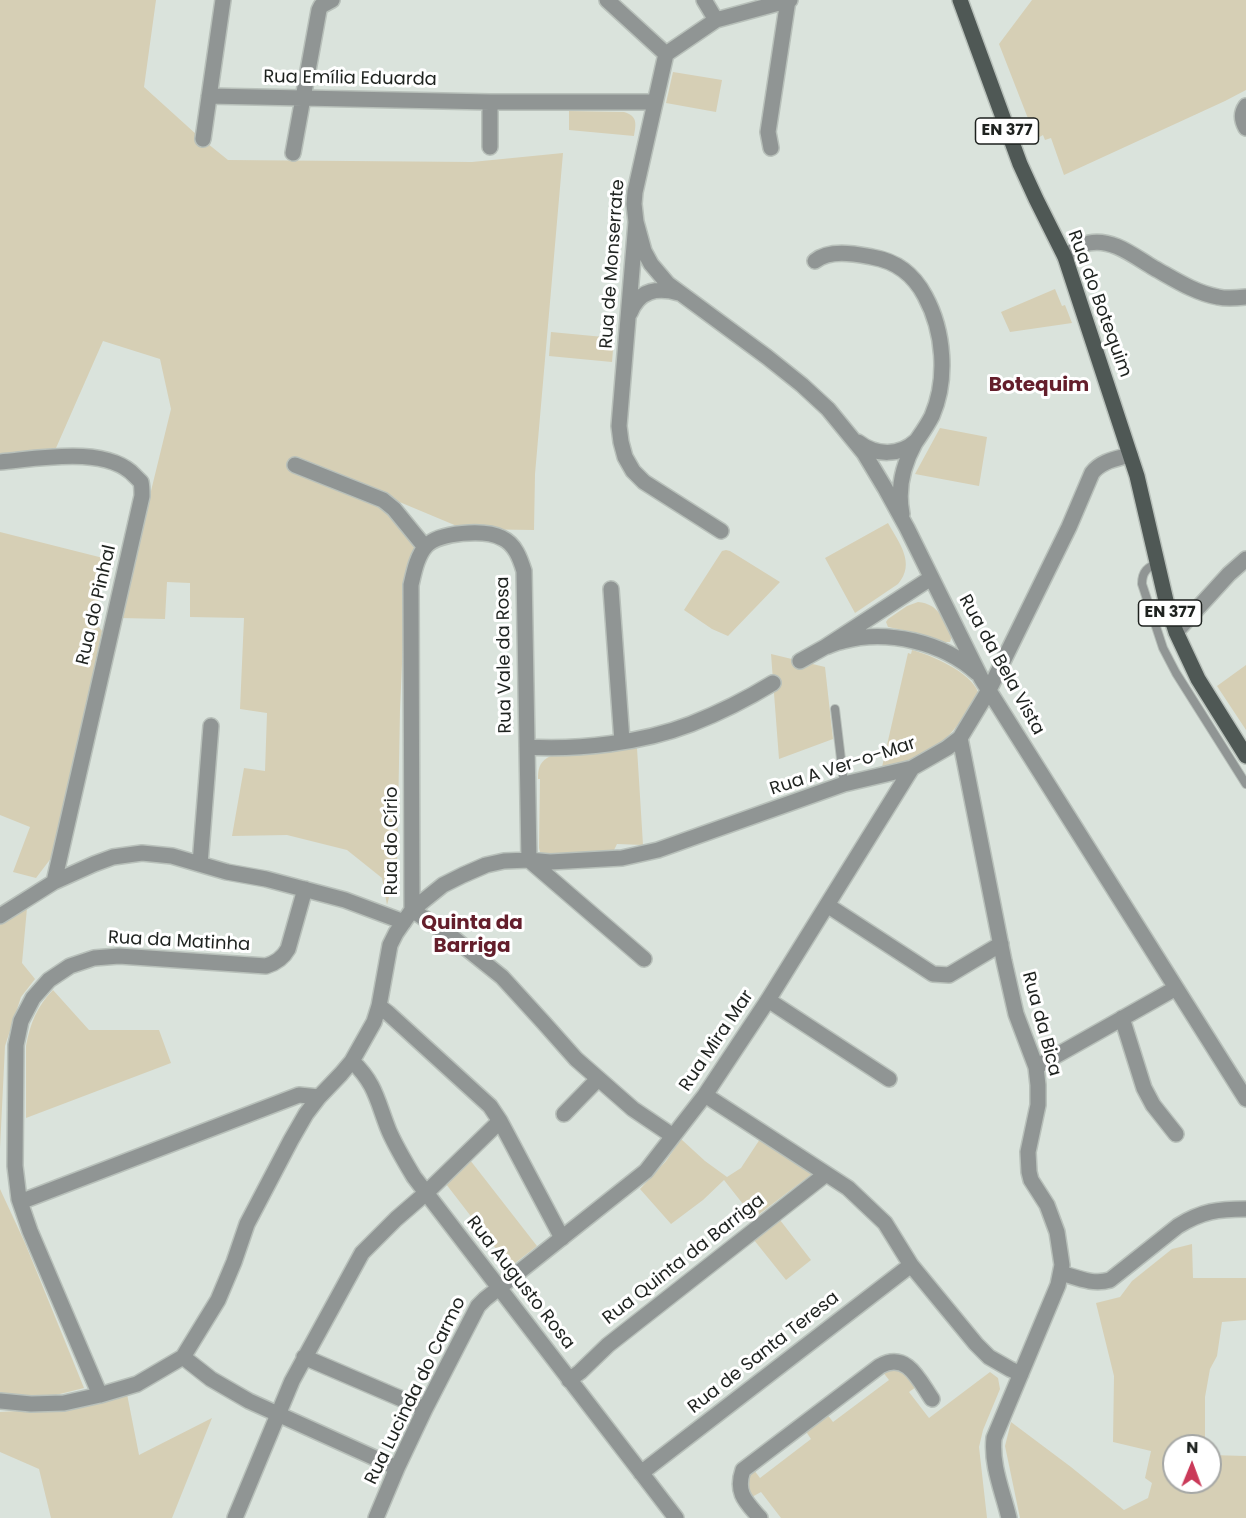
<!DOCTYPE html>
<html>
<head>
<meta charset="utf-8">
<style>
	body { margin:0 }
	#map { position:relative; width:1246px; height:1518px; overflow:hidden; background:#dae3dc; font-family:Poppins,sans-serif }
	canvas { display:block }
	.north { position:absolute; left:1162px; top:1434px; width:60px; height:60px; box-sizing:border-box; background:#fff; border:2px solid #a5a7a5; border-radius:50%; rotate:1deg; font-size:16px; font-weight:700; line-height:24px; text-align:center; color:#1e221f }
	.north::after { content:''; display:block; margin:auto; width:21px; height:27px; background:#ca3a59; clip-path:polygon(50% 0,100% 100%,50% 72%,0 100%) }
</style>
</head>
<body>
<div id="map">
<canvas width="1246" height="1518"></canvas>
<div class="north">N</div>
</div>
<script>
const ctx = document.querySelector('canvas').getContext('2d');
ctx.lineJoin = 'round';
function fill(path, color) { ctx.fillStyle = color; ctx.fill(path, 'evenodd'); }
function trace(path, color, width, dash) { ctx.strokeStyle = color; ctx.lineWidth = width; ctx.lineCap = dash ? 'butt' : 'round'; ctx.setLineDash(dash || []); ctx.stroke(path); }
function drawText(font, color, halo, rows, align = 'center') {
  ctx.font = font + ' Poppins,sans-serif'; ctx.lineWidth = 6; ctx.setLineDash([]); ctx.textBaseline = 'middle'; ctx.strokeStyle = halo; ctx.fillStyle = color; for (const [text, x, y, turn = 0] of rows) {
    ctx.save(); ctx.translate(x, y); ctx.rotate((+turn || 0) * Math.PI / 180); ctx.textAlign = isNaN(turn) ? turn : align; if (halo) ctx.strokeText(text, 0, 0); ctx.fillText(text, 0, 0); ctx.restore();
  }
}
fill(new Path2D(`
	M0,0H156L144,87L197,135L228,160L472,162L563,153L535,474L534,530L464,529L292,457L287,468L386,507L415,549L406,572L400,710L397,867L387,905L382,878L347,850L287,835L232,836L244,768L265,771L267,713L240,709L244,618L190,617V583L167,582L165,619L120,618L171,409L160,359L103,341L56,448L0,455Z
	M1032,0H1246V90L1225,101L1064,175L1051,138L1045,140L1043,135L1036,139L999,44Z
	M673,72L722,80L716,112L666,103Z
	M569,111L624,112C638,116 636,124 634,136L569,130Z
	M1055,289L1062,306L1065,305L1072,323L1010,332L1001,312Z
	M551,332L614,338L612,362L549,356Z
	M940,428L987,437L979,486L915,474Z
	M888,523C899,543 916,563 898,584L855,613L825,558Z
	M0,532L111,560L92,618L102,631L55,853L36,878L13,872L30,827L0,815Z
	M726,550L730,551L780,582L728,636L712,629L684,610L722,551Z
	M918,602C939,604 943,619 952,636L950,642H943L918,633L888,627L886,622L888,619L907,606Z
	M912,650C931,655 971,672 978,692C975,701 969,709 964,716C942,749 923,757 887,768L882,767L908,653L911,654Z
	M771,654L825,667L833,739L779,759Z
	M1246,665V730L1217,686Z
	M637,748L643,845L617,844L614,850L610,852L543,854L540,852L539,848L540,779H538C538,770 539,763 547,758C558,751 577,755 589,754C605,753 621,750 637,748Z
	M27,908L22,963L35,979L21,997L5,1046L0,1148V923Z
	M53,990L89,1030H159L171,1063L26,1118V1046C30,1024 37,1006 53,990Z
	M681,1139L705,1161L727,1177L741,1168L760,1139L812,1174L754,1218L724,1180L703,1200L671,1224L640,1189L666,1161Z
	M470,1160L537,1246L510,1267L446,1184Z
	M0,1189L25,1243L84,1388L52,1396L0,1395Z
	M780,1220L811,1260L786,1280L754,1240Z
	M1192,1244L1193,1278H1246V1320L1222,1322L1217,1356L1210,1369L1205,1397V1446H1174V1482H1210V1455L1246,1456V1518H1020L1005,1446L1011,1422L1071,1467L1124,1510L1148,1498L1152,1483L1145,1478L1151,1451L1113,1442L1114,1376L1096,1303L1120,1297L1132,1281L1172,1249Z
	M888,1369L902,1371L916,1387L909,1392L929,1418L990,1372L998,1378L1000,1389L983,1430L979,1447L987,1518H781L761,1492L752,1497C746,1488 746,1478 754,1470L760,1478L811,1439L805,1430L827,1414L833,1422L889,1380L882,1371Z
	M127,1394L139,1455L212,1418L172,1518H51L39,1469L0,1452V1412L54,1409Z`), '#d6cfb5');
const lane = new Path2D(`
	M1158,563C1148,567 1142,571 1142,584L1163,648L1176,673L1246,784
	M835,709L844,784`);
const street = new Path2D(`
	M607,0L666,54
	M704,0L716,20
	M209,96L490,102H654
	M490,102V147
	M1246,106C1241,113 1242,121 1246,128
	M203,139L223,0
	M771,148L768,132L788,0
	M293,153L319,10L321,6L332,0
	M636,222L644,251L651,264L668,284L767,357L802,385L828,409L864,453L885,488L907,528L981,678L1246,1099
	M1065,257C1072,252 1080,245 1089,243C1113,238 1135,257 1154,268C1174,279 1195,293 1218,297C1227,299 1237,298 1246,297
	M815,261C830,249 855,254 872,257C896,261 914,275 925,296C944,331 948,379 932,416C927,426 921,434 915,443C903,465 897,489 902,514
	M630,313C639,290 657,287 679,293
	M858,442C876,456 900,456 916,441
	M0,462C37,459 107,445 135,476C135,476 141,482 141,482C142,486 142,493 142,496L54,882
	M295,465L383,500L394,509L425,547
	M721,531L644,482L633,471L625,457L621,442L619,426L636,222L634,204L635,192L666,54L716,20L790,0
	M611,589L622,741
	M1176,632L1229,574L1246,559
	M825,647C831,645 837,642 843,641C887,629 943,642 977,673
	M800,661L825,647L931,578
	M960,738L1004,961L1016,1014L1036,1067L1038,1085V1105L1028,1152L1029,1172L1031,1180L1047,1205L1057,1232L1062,1265L1058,1285L994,1438C991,1466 1003,1492 1009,1518
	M527,747C579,750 642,743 691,724C719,713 747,699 773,683
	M200,864L211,726
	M827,905L933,974L949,975L1001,944
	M412,910L411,585C414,572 417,556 426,546C439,532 485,529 502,538C515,544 520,558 524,571L529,860L644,959
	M412,910L451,936L502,977L544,1023L576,1059L633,1109L673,1136
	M0,916L54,882L94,864L113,857L142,853L172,856L227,872L266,879L345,900L404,922
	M768,1000L889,1079
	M379,1006L388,1013L490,1106L500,1121L562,1238
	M1122,1018L1144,1088L1153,1105L1176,1134
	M352,1061C376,1084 377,1101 389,1131C396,1147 405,1162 414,1177L676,1518
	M1036,1067L1176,988
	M705,1095L848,1188L885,1223L911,1265L976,1344L989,1357L1010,1369L1021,1374
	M564,1114L598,1079
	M20,1202L299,1095L319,1097
	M1061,1273C1078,1278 1093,1285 1110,1280L1178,1226C1202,1211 1218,1209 1246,1209
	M183,1357L211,1379L249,1401L397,1468
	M304,1357L425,1409
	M569,1380L580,1372L608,1345L826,1174
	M100,1395L30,1231L19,1199L15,1166L16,1045L21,1021L33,998L49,980L70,966L94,958L119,956L266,966C276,963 283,958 288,949L305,889
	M0,1401L31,1404L64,1403L100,1395L137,1384L183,1357L218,1300L234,1262L247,1224L291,1140L306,1114L319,1097L341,1074L352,1061L374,1022L379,1006L390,945L396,933L412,910L443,885L463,875L486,865L504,861L529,860L550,862L622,858L658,850L844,784L912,768L947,748L960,738L989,690L1069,527L1092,473C1101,461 1116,459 1130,455
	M641,1473L911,1265
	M235,1518L292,1381L362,1253L396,1219L426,1193L500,1121
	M376,1518L397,1468L425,1409L478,1306L485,1299L646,1171L705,1095L768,1000L912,768
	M760,1518C746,1502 735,1493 743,1470L880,1366C907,1351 919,1380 932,1399`);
const primary = new Path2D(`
	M960,0L1020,164L1036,199L1065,257L1137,476L1167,605L1176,632L1198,679L1246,756`);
trace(lane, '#b8c0ba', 10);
trace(street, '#b8c0ba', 18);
trace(primary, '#b8c0ba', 18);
trace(lane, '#909594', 8);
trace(street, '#909594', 15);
trace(primary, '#4f5855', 15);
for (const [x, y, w] of [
	[1007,131,63],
	[1170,613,63]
]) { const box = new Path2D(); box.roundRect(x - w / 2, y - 13, w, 26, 4.5); ctx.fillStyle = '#fff'; ctx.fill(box); trace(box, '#1e221f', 1.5); }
drawText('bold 16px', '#1e221f', null, [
	["EN 377",1007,131],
	["EN 377",1170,613]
]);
drawText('18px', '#1e221f', '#fff', [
	["Rua Emília Eduarda",350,79,1],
	["Rua de Monserrate",613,264,-86],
	["Rua do Botequim",1099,304,70],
	["Rua do Pinhal",97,605,-77],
	["Rua Vale da Rosa",505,655,-91],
	["Rua da Bela Vista",1001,665,61],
	["Rua A Ver-o-Mar",843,767,-18],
	["Rua do Círio",392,841,-90],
	["Rua da Matinha",179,942,3],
	["Rua da Bica",1041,1024,75],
	["Rua Mira Mar",717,1041,-56],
	["Rua Quinta da Barriga",684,1260,-38],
	["Rua Augusto Rosa",520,1283,52],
	["Rua de Santa Teresa",764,1353,-38],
	["Rua Lucinda do Carmo",416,1391,-64]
]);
drawText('bold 20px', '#641e2b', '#fff', [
	["Botequim",1039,386],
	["Quinta da",472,924],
	["Barriga",472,947]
]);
</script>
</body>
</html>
